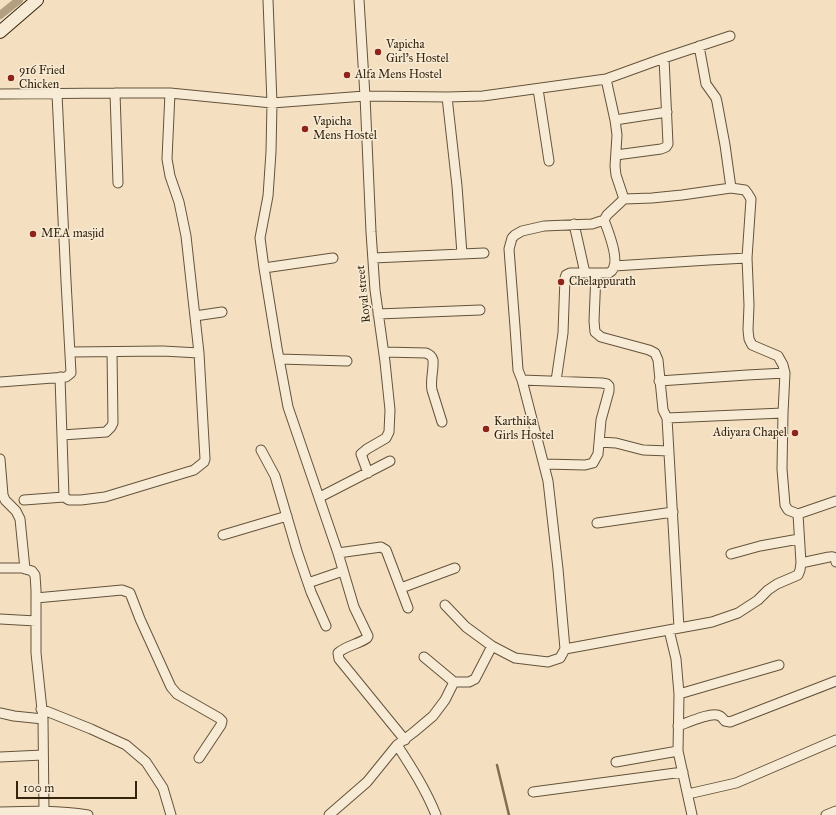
<!DOCTYPE html>
<html>
<head>
<meta charset="utf-8">
<style>
	body { margin:0 }
	#map { position:relative; width:836px; height:815px; overflow:hidden; background:#f4e0c0; font-family:"IM FELL Great Primer",serif }
	canvas { display:block }
	.scale { position:absolute; left:16px; top:781px; width:121px; height:18px; box-sizing:border-box; border:2px solid #34240e; border-top:0; padding-left:5px; font-size:12px; line-height:14px; white-space:nowrap; color:#34240e; -webkit-text-stroke:3px #f8ebd6; paint-order:stroke }
</style>
</head>
<body>
<div id="map">
<canvas width="836" height="815"></canvas>
<div class="scale">100 m</div>
</div>
<script>
const ctx = document.querySelector('canvas').getContext('2d');
ctx.lineJoin = 'round';
function trace(path, color, width, dash) { ctx.strokeStyle = color; ctx.lineWidth = width; ctx.lineCap = dash ? 'butt' : 'round'; ctx.setLineDash(dash || []); ctx.stroke(path); }
function drawText(font, color, halo, rows, align = 'center') {
  ctx.font = font + ' "IM FELL Great Primer",serif'; ctx.lineWidth = 3; ctx.setLineDash([]); ctx.textBaseline = 'middle'; ctx.strokeStyle = halo; ctx.fillStyle = color; for (const [text, x, y, turn = 0] of rows) {
    ctx.save(); ctx.translate(x, y); ctx.rotate((+turn || 0) * Math.PI / 180); ctx.textAlign = isNaN(turn) ? turn : align; if (halo) ctx.strokeText(text, 0, 0); ctx.fillText(text, 0, 0); ctx.restore();
  }
}
trace(new Path2D(`
	M497,765L509,815`), '#806e54', 2.5);
trace(new Path2D(`
	M0,15L19,0`), '#b3a083', 8);
const minor = new Path2D(`
	M268,0L272,103L271,152L268,196L260,238L264,268L277,348L288,407L338,553L381,547L386,550L408,608
	M359,0L365,96L371,232L375,290L385,362L390,410L389,432L386,438L367,449L361,454L368,473
	M699,46L706,84L716,98L717,102L725,145L731,188
	M606,79L615,120L617,135L615,166L616,175L624,199L652,198L682,195L731,188L745,190L748,194L751,199L747,258L749,305L748,330L749,339L752,345L778,356L783,365L785,373L783,413L782,469L785,505L788,510L798,514L836,501
	M538,89L549,161
	M115,93L118,183
	M0,94L115,93H170L272,103L365,96L447,97L483,96L606,79L664,58L730,36
	M447,97L457,186L462,254
	M615,120L667,112
	M616,155L661,149L666,147L668,144L664,58
	M574,224L585,273
	M373,258L484,253
	M614,266L709,260L747,258
	M264,268L333,258
	M596,273L594,321L595,332L601,337L649,350L655,353L658,360L663,410L667,418L783,413
	M378,314L480,310
	M195,316L222,312
	M70,352L163,351L199,353
	M384,352L426,353C430,355 432,356 433,360C434,369 430,380 432,390L442,422
	M279,359L347,361
	M60,377L64,497
	M522,380L602,383L607,384L609,386V391L601,420L598,454L593,463L585,465L544,464
	M556,381L563,333L565,278L566,275L570,273H609C623,266 608,231 604,220
	M659,381L747,375L785,373
	M0,382L66,377L71,373L66,281L57,94
	M667,418L679,628
	M62,435L106,432L111,427L113,423L112,352
	M599,442L616,443L643,450L669,451
	M261,450L275,476L297,551L311,592L326,626
	M0,459L3,495L5,500L16,511L20,519L25,569
	M320,497L390,461
	M24,500L64,497L69,500H81L105,497L194,470L204,462L205,459L199,353L186,236L179,202L170,176L167,159L170,93
	M597,523L673,512
	M223,535L287,516
	M338,553L354,607L368,636L367,638C359,644 345,646 338,653L339,659L405,740
	M731,554L760,546L799,539
	M801,563L829,557C833,556 835,557 836,562
	M0,568H22L32,571L35,575L36,590V653L43,719L44,811L43,815
	M308,583L343,571
	M401,588L455,568
	M36,598L122,590L130,593L140,619L171,687L177,694L219,718L222,721L221,725L199,758
	M445,605L466,627L492,646L515,658L548,662L560,658L565,649L712,622L738,613L758,600L768,590L777,584L798,575L800,570L801,563L798,514
	M0,619L36,621
	M669,630L676,659L679,694L678,751L692,815
	M565,649L558,569L548,481L522,380L518,370L515,327L509,249L512,238L515,235L522,231L544,226L592,224L604,220L607,215L624,199
	M454,682H469L475,679L492,646
	M679,694L779,665
	M41,709L91,729L126,745L146,762L163,788L171,815
	M0,713L14,716L43,719
	M678,726C687,723 712,711 720,716C722,717 724,720 725,721L730,722L836,681
	M397,745C412,768 426,790 436,815
	M0,757L43,755
	M616,762L678,751
	M533,792L683,772
	M688,794L736,783L836,740
	M0,812C29,811 59,810 88,815
	M329,815L367,782L397,745L414,732L433,716L445,700L454,682L424,657
	M826,815L836,811`);
const secondary = new Path2D(`
	M0,32L37,0`);
trace(minor, '#64533a', 11);
trace(secondary, '#34240e', 14);
trace(minor, '#f8ebd6', 9);
trace(secondary, '#f8ebd6', 12);
for (const [x, y, r, color] of [
	[378,52,4,"#8f2418"],
	[347,75,4,"#8f2418"],
	[11,78,4,"#8f2418"],
	[305,129,4,"#8f2418"],
	[33,234,4,"#8f2418"],
	[561,282,4,"#8f2418"],
	[486,429,4,"#8f2418"],
	[795,433,4,"#8f2418"]
]) { const dot = new Path2D(); dot.arc(x, y, r, 0, 2 * Math.PI); ctx.fillStyle = color; ctx.fill(dot); trace(dot, '#f8ebd6', 1.5); }
drawText('12px', '#34240e', '#f8ebd6', [
	["Vapicha",386,45],
	["Girl's Hostel",386,59],
	["916 Fried",19,71],
	["Chicken",19,85],
	["Alfa Mens Hostel",355,75],
	["Vapicha",313,122],
	["Mens Hostel",313,136],
	["MEA masjid",41,234],
	["Chelappurath",569,282],
	["Karthika",494,422],
	["Girls Hostel",494,436],
	["Adiyara Chapel",787,433,"right"]
], 'left');
drawText('12px', '#34240e', '#f8ebd6', [
	["Royal street",364,294,-96]
]);
</script>
</body>
</html>
